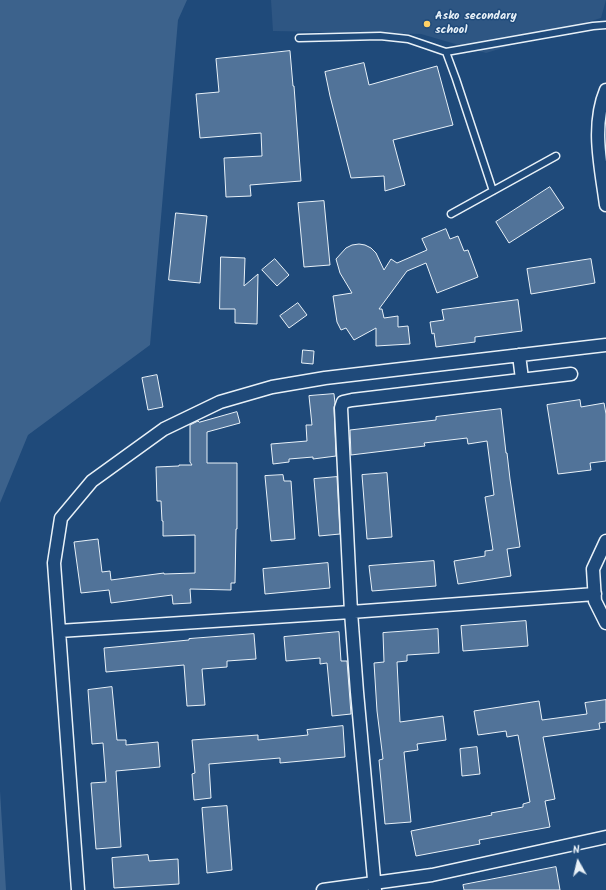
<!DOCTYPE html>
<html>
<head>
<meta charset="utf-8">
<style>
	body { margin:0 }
	#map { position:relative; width:606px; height:890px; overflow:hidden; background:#1f4a7a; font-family:Kalam,sans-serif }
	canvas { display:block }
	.north { position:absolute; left:558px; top:842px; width:40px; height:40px; -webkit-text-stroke:3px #1f4a7a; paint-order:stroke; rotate:352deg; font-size:11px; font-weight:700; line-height:16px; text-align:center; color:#e8f1f8 }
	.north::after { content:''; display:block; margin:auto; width:14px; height:18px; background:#e8f1f8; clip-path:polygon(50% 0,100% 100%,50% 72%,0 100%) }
</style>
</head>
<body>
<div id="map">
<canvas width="606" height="890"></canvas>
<div class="north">N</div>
</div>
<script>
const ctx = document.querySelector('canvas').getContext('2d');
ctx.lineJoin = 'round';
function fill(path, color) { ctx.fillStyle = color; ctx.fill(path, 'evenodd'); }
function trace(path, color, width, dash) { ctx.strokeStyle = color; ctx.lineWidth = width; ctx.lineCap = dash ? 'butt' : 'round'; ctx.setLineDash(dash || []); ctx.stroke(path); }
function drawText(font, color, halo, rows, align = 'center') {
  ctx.font = font + ' Kalam,sans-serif'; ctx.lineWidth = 3; ctx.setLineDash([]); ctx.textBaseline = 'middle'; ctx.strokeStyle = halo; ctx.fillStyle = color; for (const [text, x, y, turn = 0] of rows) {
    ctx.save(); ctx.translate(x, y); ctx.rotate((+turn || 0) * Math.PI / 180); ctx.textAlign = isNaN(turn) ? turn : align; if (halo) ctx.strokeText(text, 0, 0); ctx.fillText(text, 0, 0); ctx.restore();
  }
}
fill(new Path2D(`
	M271,0H606L601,18L486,53L421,34L273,31Z`), '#2e5683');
fill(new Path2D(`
	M0,0H187L178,20L150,345L28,435L0,503Z
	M0,791L6,890H0Z`), '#3c628c');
const building = new Path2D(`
	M290,51L293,86H294L301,181L250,185L251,196L226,197L224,158L262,156L261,133L200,138L196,94L219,92L216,59Z
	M364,63L369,85L437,66L453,125L393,140L405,185L385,191L384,176L351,178L330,96L325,72Z
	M550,187L564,208L509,243L496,222Z
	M324,201L330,265L304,267L298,203Z
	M176,213L207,216L200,283L169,280Z
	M446,229L450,239L458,236L464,251L468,250L478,277L437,293L426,263L407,271L379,309H382L384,318L398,316V327L408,326L410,344L376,346V328L354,340L346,328L341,330L337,322L333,296L352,293L340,273L336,259L346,248L352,245L359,244L365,245L371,248L376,253L384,270L391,259L397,263L427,250L422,239Z
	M221,257L245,258L244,286L258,274L257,324L235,323V309H220Z
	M275,259L289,275L277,286L262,270Z
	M591,259L595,283L531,294L527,269Z
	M518,300L522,331L475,337V342L436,347L434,333L432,334L430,322L444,320L442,310Z
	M298,303L307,315L289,328L280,316Z
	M303,350L314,351L313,364L302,363Z
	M157,375L163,407L148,410L142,378Z
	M334,394L335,403L334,408L336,456L313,459V457L289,459V462L273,464L271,444L307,441L306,425H312L309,396Z
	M580,400L581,407L604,403L606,414V461L590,463L591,470L558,474L547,405Z
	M501,409L506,453H507L510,479L520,547L507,549L511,576L458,584L454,561L485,556V551L493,550L485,497L494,495L487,441L468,444L467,438L424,443L425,446L351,455L350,430L436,420V417Z
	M237,412L240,423L207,432V463H237V529H236L235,583H231V590L190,589L191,603L173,604L172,595L111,603L109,590L81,593L74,542L98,539L102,572L110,571L111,580L164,573V574L195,573V535L163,536V521H162L161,501H157L156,467L179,466V465H192L190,462V425L198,421L199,422Z
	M387,473L392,537L367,539L362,475Z
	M283,475L284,481H291L295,539L271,541L265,476Z
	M337,477L340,534L319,536L314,479Z
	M434,561L436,586L372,591L369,566Z
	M328,563L330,588L265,594L263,569Z
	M526,621L528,646L463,651L461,626Z
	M438,629L439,653L407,655V661L397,662L400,722L443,716L446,740L417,744L418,750L404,752L411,822L385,824L379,760L383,759L377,711L374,663L384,662L383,633Z
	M339,632L341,661H347L351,714L332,716L327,663L320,664V658L286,661L284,637Z
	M254,634L256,659L227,661V667L202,669L205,705L187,706L184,665L106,672L104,648L189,640V639Z
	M112,687L117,740H126V745L158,742L160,767L116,771L121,847L96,849L91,783L106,782L103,743L92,744L88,690Z
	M606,700V722L599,723L600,729L543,737L555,799L545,801L550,827L479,840L480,844L416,856L411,831L492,815L491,813L523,807V804L530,802L518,735L507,737L506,731L478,735L474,711L539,701L542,720L587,714L585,703Z
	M343,726L345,757L280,763V758L209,764L211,798L194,800L192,774L195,773L192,740L258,735V740L308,735L307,730Z
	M477,747L480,774L462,776L460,749Z
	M227,806L232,870L207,873L202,808Z
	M148,855L149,861L178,859L179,884L114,888L112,858Z
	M556,867L560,890H464L463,885Z`);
fill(building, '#517399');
trace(building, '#e8f1f8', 1);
const service = new Path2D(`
	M299,38L380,36L408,39L446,52L593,26L606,25
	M446,52L456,79L493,191
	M451,214L556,156`);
const minor = new Path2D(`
	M606,90C591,126 601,167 606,205
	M519,355L522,379
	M606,541L593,569L595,601L606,623
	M59,631L351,612L595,594
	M78,890L54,563L61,518L92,481L164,429L220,402L272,387L325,378L606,345
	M323,890L432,875L606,837
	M375,890L357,692L351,612L341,408L343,402L352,400L571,374`);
trace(service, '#e8f1f8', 9);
trace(minor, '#e8f1f8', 15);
trace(service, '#1f4a7a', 6);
trace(minor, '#1f4a7a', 12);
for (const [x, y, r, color] of [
	[427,24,4,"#ffd166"]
]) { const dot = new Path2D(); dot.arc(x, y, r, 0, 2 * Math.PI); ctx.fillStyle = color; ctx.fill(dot); trace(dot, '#1f4a7a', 1.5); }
drawText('bold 12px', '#e8f1f8', '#1f4a7a', [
	["Asko secondary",435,17],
	["school",435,31]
], 'left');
</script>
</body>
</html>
